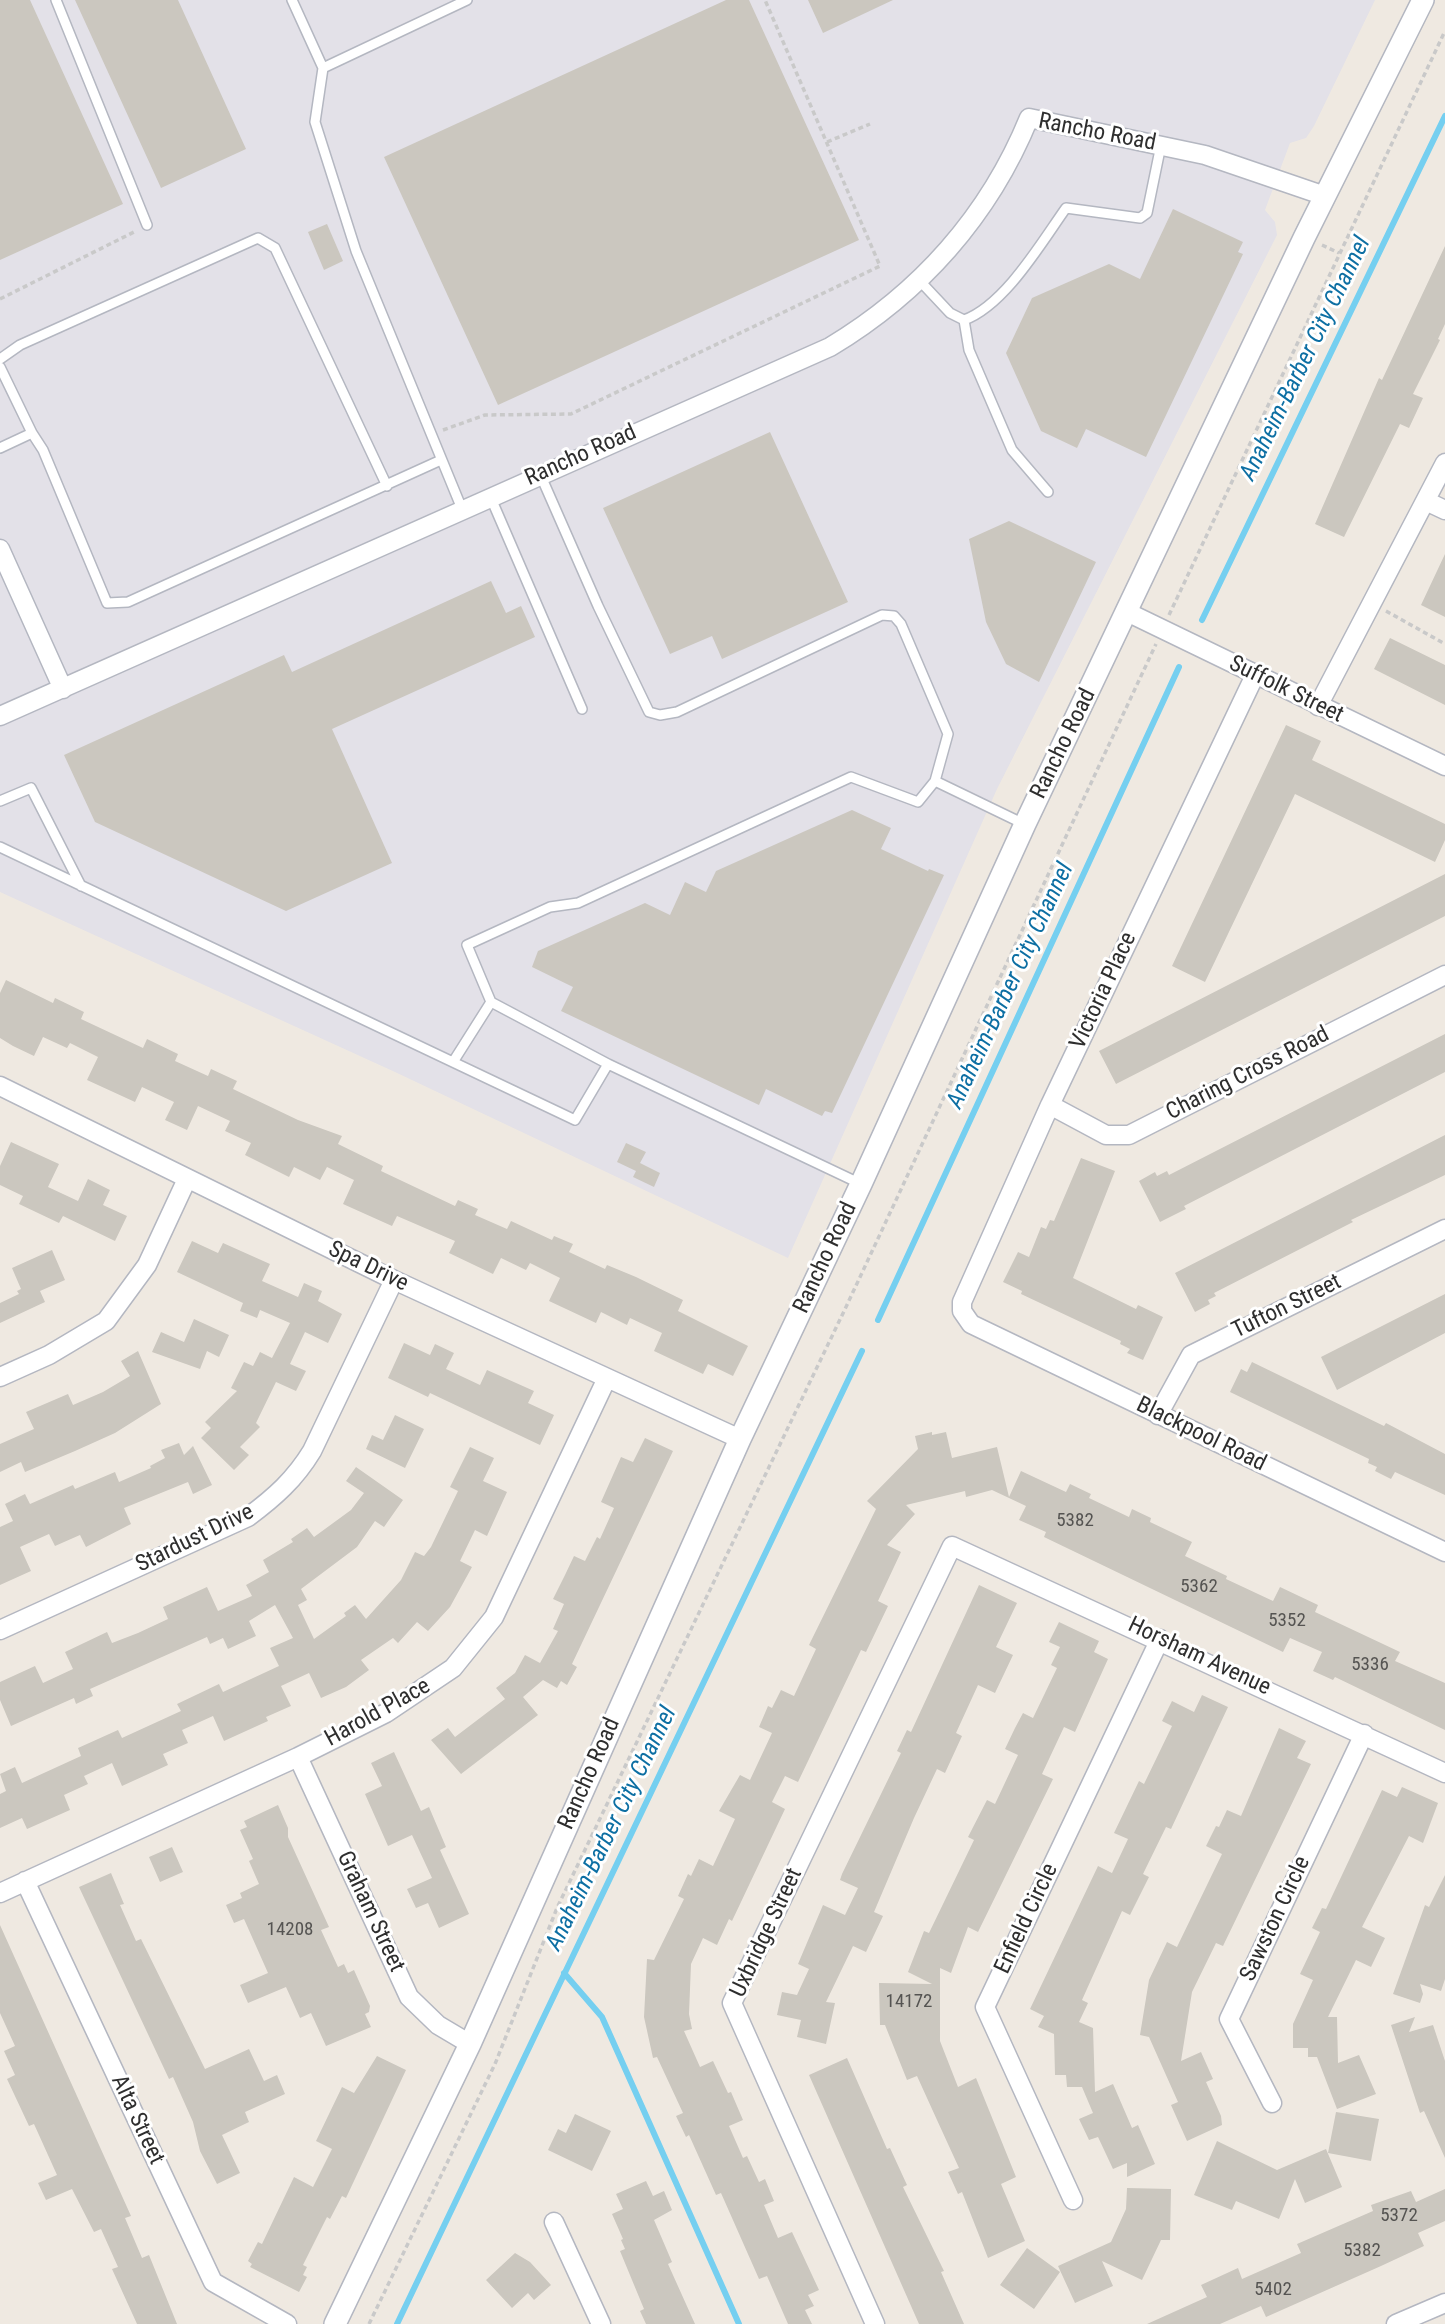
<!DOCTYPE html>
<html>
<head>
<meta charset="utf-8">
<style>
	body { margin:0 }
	canvas { display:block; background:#efe9e1 }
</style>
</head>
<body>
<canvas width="1445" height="2324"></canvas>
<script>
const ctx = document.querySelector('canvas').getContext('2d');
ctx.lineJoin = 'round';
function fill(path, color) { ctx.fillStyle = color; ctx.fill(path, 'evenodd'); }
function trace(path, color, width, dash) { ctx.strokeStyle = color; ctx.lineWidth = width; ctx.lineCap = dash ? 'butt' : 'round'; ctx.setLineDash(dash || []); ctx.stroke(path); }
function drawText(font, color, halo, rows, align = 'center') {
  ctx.font = font + ' "Roboto Condensed",sans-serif'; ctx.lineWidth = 6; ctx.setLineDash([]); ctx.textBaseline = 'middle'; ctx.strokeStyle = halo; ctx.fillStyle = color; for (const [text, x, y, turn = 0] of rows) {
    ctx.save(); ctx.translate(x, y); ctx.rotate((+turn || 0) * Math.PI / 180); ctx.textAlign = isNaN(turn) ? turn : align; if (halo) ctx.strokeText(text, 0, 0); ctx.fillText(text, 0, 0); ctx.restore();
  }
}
fill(new Path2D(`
	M0,0H1375L1314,126L1306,138L1290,143L1265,210L1275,222L1277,235L997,789L788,1258L395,1072L0,892Z`), '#e3e1e8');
trace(new Path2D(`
	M1202,620L1445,116
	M878,1320L1179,667
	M564,1973L602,2017L739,2324
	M397,2324L862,1351`), '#75cff0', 6);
fill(new Path2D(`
	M0,0H30L123,204L0,260Z
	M75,0H178L246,149L161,188Z
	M726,0H749L859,240L498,405L384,157Z
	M808,0H893L823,33Z
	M1173,209L1243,242L1238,252L1243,254L1146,457L1086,429L1077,448L1041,431L1006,353L1032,298L1109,264L1140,279Z
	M327,224L343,261L324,270L308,232Z
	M1445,246V324L1438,339L1440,340L1413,394L1423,398L1409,428L1400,424L1344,537L1315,524L1379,378L1382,380Z
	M770,432L848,602L722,659L712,636L670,654L603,508Z
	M1009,521L1096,562L1039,682L1006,664L986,622L969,539Z
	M1445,554V617L1421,605Z
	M491,581L506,613L521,606L535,637L332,729L392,863L286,911L95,822L64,755L284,655L292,672Z
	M1390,638L1445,665V705L1374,669Z
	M1286,725L1321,741L1312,760L1445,824V840L1435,862L1295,794L1205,982L1172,966Z
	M852,810L891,828L881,849L928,871L929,869L944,875L832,1113L825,1111L822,1116L766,1089L759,1105L561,1011L573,987L532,967L538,951L645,903L670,915L685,882L706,892L716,871Z
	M1445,874V916L1116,1084L1099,1051Z
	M6,980L53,1003L55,998L84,1012L81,1019L143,1048L147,1039L178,1054L175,1061L208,1076L211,1069L237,1081L233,1089L298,1120L342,1136L338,1144L383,1166L381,1171L455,1206L458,1200L478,1209L475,1215L507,1229L511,1221L552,1240L554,1236L573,1244L569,1252L605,1269L607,1265L636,1277L683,1300L678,1311L748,1346L733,1376L708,1364L703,1374L654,1351L662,1333L630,1318L627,1325L601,1312L596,1323L549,1301L560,1278L530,1263L526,1270L501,1258L493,1274L449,1253L455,1241L397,1216L392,1226L343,1204L354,1180L327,1167L320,1180L294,1167L289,1177L245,1155L251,1143L225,1131L230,1121L198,1106L187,1130L165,1120L174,1102L142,1087L135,1102L87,1080L98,1057L70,1043L67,1048L43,1037L34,1056L13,1046L0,1038V993Z
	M1445,1034V1072L1184,1206L1186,1209L1160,1222L1139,1181L1155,1172L1157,1176L1167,1171L1169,1175Z
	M1445,1135V1175L1351,1220L1353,1222L1214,1293L1216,1296L1208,1300L1210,1304L1195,1312L1175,1273Z
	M11,1142L59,1164L48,1187L78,1201L88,1179L110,1190L103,1205L127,1216L115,1241L63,1216L59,1223L19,1204L23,1196L0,1185V1166Z
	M626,1143L646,1152L640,1163L660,1173L654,1187L633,1177L636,1171L617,1162Z
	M1081,1158L1115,1171L1073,1278L1136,1309L1138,1305L1163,1317L1143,1360L1127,1353L1130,1349L1120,1344L1121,1341L1021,1294L1022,1291L1003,1282L1018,1252L1029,1257L1041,1227L1046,1229L1050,1220L1054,1221Z
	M192,1241L218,1253L223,1243L270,1264L262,1281L298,1297L304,1283L322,1291L318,1301L342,1314L328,1343L305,1332L290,1364L306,1371L296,1391L276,1382L256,1423L260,1427L240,1447L249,1455L234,1470L201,1438L211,1428L205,1422L237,1391L231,1388L244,1362L253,1366L260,1352L272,1358L290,1323L260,1310L257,1318L240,1311L243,1303L177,1272Z
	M52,1250L65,1280L40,1291L45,1302L0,1323V1303L19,1294L17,1291L21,1289L12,1268Z
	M1445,1294V1333L1337,1390L1321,1357Z
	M194,1319L229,1335L219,1357L207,1351L200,1369L152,1352L161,1332L184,1342Z
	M404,1343L430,1355L435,1344L454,1353L446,1369L480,1385L487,1370L534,1391L528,1403L554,1415L540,1445L430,1393L428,1397L388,1378Z
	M138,1351L161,1404L115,1433L75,1451L25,1472L21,1462L0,1472V1444L34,1429L26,1412L68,1394L73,1405L103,1392L130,1376L121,1361Z
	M1252,1362L1384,1426L1386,1423L1445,1454V1495L1395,1472L1391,1479L1375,1471L1377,1467L1368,1463L1369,1459L1230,1392L1241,1369L1247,1372Z
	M395,1415L424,1429L405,1468L366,1449L372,1435L383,1440Z
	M932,1432V1435L946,1432L952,1458L997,1447L1009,1497L1021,1471L1066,1492L1070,1484L1091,1494L1089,1498L1129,1517L1132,1509L1151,1518L1150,1522L1192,1542L1185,1556L1227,1576L1226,1579L1273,1601L1280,1587L1318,1605L1315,1612L1400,1652L1395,1661L1445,1683V1730L1335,1677L1333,1680L1313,1671L1322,1652L1290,1638L1283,1652L1044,1537L1046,1532L1019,1520L1026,1506L992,1490L966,1497L965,1491L906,1505L915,1514L887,1545L901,1552L878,1601L888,1606L866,1652L861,1650L798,1782L785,1776L772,1802L785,1809L732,1921L729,1919L717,1945L703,1938L691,1964L689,2014L692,2029L684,2031L700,2067L713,2061L728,2093L731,2092L743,2120L729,2126L743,2158L747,2156L759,2182L765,2179L774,2201L764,2205L778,2238L792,2232L819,2290L808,2295L814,2306L805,2310L812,2324H788L767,2276L759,2279L721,2193L716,2195L689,2135L686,2137L676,2116L683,2113L657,2057L653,2058L644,2017L647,1959L654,1960L684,1899L678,1896L688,1874L691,1876L699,1859L713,1866L735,1819L719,1811L740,1775L750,1780L772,1733L759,1727L768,1706L772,1708L781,1690L794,1696L816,1649L809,1645L876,1509L867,1501L918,1449L915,1436Z
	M645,1438L673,1451L572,1664L577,1667L567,1685L561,1681L557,1688L543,1680L523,1697L538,1715L461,1774L431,1740L448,1728L455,1737L505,1699L496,1688L515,1673L525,1655L540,1663L558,1631L553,1629L564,1604L553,1599L565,1575L574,1556L585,1561L597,1537L600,1539L614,1508L601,1502L621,1457L633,1462Z
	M179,1443L184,1455L193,1446L212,1485L193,1494L188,1482L124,1508L131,1524L86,1547L80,1535L55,1546L49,1534L20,1547L31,1571L0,1585V1527L13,1521L5,1504L25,1494L30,1504L73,1485L75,1489L115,1472L119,1482L151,1468L150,1466L165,1458L161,1450Z
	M470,1447L494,1458L483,1481L507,1492L487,1536L475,1530L460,1561L472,1567L450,1607L428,1631L417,1622L398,1643L393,1638L361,1660L369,1670L346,1687L321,1698L309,1673L281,1686L291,1706L266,1717L268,1721L224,1741L213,1716L182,1730L188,1743L163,1754L168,1765L122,1786L112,1763L84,1776L88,1784L64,1795L70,1810L27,1829L22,1818L0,1828V1794L6,1791L0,1774L15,1767L22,1783L81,1756L78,1748L118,1730L122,1738L181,1711L177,1704L219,1684L223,1692L279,1666L270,1648L293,1638L275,1605L249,1621L256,1636L228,1649L223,1638L210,1644L207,1637L90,1689L93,1696L76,1704L74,1698L11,1726L0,1700V1682L35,1666L43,1683L73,1669L65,1652L107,1632L112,1643L138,1633L168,1619L163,1607L207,1587L218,1611L252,1596L246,1585L269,1572L263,1560L293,1542L291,1539L307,1528L314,1537L351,1510L364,1493L346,1481L356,1467L403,1500L384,1527L375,1521L357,1547L301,1589L307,1600L298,1605L314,1639L346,1616L344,1613L355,1605L366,1619L401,1580L415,1552L424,1556L431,1547L458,1491L450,1487Z
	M979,1585L1017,1603L996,1647L1013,1655L995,1693L978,1685L956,1733L962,1736L945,1773L937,1769L914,1818L874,1912L883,1916L866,1952L853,1946L826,2002L835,2003L826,2044L797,2037L801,2020L777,2015L782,1992L797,1995L809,1969L798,1964L823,1905L845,1915L858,1888L840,1880L842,1874L901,1753L897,1751L907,1730L911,1732Z
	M1059,1622L1099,1641L1094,1652L1108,1659L1075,1732L1064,1727L1042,1774L1053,1779L978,1932L968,1927L951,1973L940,1968V2041L958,2087L976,2078L1016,2177L1001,2184L1025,2241L988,2258L962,2192L958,2194L948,2172L959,2168L937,2120L917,2076L907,2080L885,2025H880L879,1983L932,1984L908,1972L924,1931L929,1933L974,1840L968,1837L987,1800L995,1804L1018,1755L1005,1749L1015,1728L1023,1713L1033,1718L1057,1668L1051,1665L1060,1647L1049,1642Z
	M1202,1695L1228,1707L1171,1829L1166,1827L1143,1874L1149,1877L1130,1915L1122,1911L1082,2000L1088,2003L1079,2022L1093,2028L1095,2092L1113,2084L1132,2128L1138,2125L1155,2164L1127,2177V2163L1113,2169L1098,2137L1089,2140L1079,2119L1093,2113L1082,2087H1067L1066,2075H1055L1054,2034L1038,2027L1044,2016L1030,2009L1098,1866L1112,1873L1128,1839L1114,1833L1139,1781L1144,1784L1172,1726L1162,1721L1172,1701L1194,1712Z
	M1279,1728L1306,1741L1297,1758L1311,1764L1223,1946L1216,1943L1192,1992L1181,2061L1201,2052L1213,2079L1206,2082L1221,2116L1222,2125L1187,2141L1171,2105L1178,2102L1149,2037L1140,2035L1149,1980L1167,1942L1177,1947L1222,1854L1206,1846L1216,1826L1219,1827L1227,1810L1241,1816Z
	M394,1752L421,1811L429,1807L446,1847L440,1850L469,1914L439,1928L428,1903L416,1908L407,1889L432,1878L412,1835L388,1846L365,1794L382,1786L371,1763Z
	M1402,1787L1438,1803L1423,1843L1409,1836L1362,1927L1385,1938L1371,1967L1356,1960L1328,2017H1337L1338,2063L1359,2055L1376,2094L1337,2109L1317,2057H1308V2048H1293V2024L1313,1980L1300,1974L1320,1932L1312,1928L1322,1908L1326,1909L1382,1790L1397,1797Z
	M278,1805L288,1828V1837L329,1927L321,1930L338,1967L344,1964L348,1973L354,1970L370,2006L369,2012L365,2014L371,2027L326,2046L311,2013L300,2018L286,1987L248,2003L240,1985L268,1973L244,1919L234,1923L226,1905L242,1898L240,1893L259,1884L249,1861L253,1859L240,1830L247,1827L244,1821Z
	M172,1847L183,1872L160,1882L149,1857Z
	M111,1873L124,1904L120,1905L136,1941L141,1939L205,2069L249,2049L264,2081L277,2075L285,2094L245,2112L249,2122L222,2135L240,2173L217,2184L200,2151L193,2122L173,2077L169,2079L79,1887Z
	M1445,1875V1979L1441,1991L1420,1984L1423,1994L1420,2003L1393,1994L1425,1905L1429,1907Z
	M0,1925L131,2216L125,2218L142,2258L149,2255L177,2324H137L112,2269L118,2267L101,2229L94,2232L72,2189L46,2200L38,2183L57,2175L34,2124L29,2126L7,2079L15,2075L4,2051L15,2046L0,2013Z
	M1415,2017L1409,2032L1433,2025L1445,2061V2158L1424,2111L1420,2113L1391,2025Z
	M377,2056L406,2070L346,2198L342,2196L330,2219L327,2217L303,2265L307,2267L303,2275L307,2277L299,2292L250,2267L252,2264L248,2261L258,2242L262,2244L294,2177L313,2187L332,2149L316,2141L342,2087L354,2093Z
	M847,2058L887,2149L890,2148L907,2185L903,2187L944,2271L941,2272L964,2324H919L809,2075Z
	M1336,2112L1379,2119L1371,2161L1328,2153Z
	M575,2114L611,2131L592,2171L548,2150L558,2129L566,2133Z
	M1217,2141L1277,2170L1326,2149L1342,2187L1305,2203L1295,2179L1279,2219L1236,2201L1232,2210L1194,2195Z
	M646,2181L653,2196L664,2191L672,2210L654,2220L672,2262L668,2264L695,2324H646L640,2311L644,2309L620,2251L625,2249L621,2240L623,2239L612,2214L623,2209L616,2194Z
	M1127,2188L1171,2189L1170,2240H1161L1142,2280L1102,2261L1113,2286L1075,2303L1058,2266L1111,2242L1126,2209Z
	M1445,2189V2221L1418,2233L1424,2246L1381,2266L1266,2317L1261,2306L1220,2324H1147L1207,2297L1201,2285L1238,2268L1242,2279L1301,2253L1297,2244L1373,2211L1371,2205L1411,2191L1416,2202Z
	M1027,2248L1060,2272L1034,2309L1000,2285Z
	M515,2253L530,2262L551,2285L534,2300L528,2293L512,2308L486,2280Z`), '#cbc7bf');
const service = new Path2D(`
	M56,0L147,225
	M292,0L323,68
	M919,280L950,313L964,320C1005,305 1041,243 1066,208L1140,218L1147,213L1161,145
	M964,320L969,350L1012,450L1048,492
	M0,359L20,345L258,238L275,248L387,486
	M0,367L32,433
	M0,448L32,433L43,450L107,603L128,602L441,460
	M540,474L598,606L649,712L660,715L677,712L882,615L894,616L901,624L948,734L935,781
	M490,496L582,709
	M462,509L356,251L315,122L323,68L467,0
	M0,801L31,788L81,886
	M0,847L575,1120L608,1064L861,1184
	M453,1062L491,1002
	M608,1064L491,1002L467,945L550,907L578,903L851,777L918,802L935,781L1024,824`);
const minor = new Path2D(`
	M1428,502L1445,510
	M0,549L63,689
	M1127,612L1445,766
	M1255,675L1050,1105L962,1302V1311L971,1324L1445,1552
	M1318,706L1445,463
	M0,716L830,347C920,293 989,216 1029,118L1205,155L1325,196
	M0,1086L394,1280L740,1439
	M1050,1105L1106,1135H1129L1445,975
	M0,1377L49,1355L106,1321L147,1265L187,1179
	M1158,1415L1191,1355L1445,1229
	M0,1630L248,1517C275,1497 295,1479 312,1451L394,1280
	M298,1757L409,1997L438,2025L470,2044
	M25,1881L213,2282L287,2324
	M0,1893L298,1757L386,1713L453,1668L494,1617L607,1378
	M1272,2103L1229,2019L1364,1734
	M1073,2200L985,2007L1160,1639
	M554,2222L601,2324
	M875,2324L732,2003L952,1546L1445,1773
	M1396,2324L1445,2303`);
const tertiary = new Path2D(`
	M335,2324L470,2044L740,1439L861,1184L1025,824L1304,238L1423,0`);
trace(service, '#b4b7c1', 12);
trace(minor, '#b4b7c1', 21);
trace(tertiary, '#b4b7c1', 24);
trace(new Path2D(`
	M827,142L870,124
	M1322,245L1339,253
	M0,299L136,231
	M443,430L485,415L571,414L880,266L765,0
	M1386,611L1445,644
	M1169,615L1445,31
	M369,2324L495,2064L557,1908L846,1307L1156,644`), '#c9c9c9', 3.5, [5, 3.5]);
trace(service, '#fff', 9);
trace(minor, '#fff', 18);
trace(tertiary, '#fff', 21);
drawText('19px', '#555452', null, [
	["5382",1075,1521],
	["5362",1199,1587],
	["5352",1287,1621],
	["5336",1370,1665],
	["14208",290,1930],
	["14172",909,2002],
	["5372",1399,2216],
	["5382",1362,2251],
	["5402",1273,2290]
]);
drawText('23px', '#2e2e2e', '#fff', [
	["Rancho Road",1097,133,11],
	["Rancho Road",581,456,-24],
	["Suffolk Street",1286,690,26],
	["Rancho Road",1064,744,-64],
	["Victoria Place",1104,991,-65],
	["Charing Cross Road",1248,1074,-27],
	["Rancho Road",826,1258,-65],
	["Spa Drive",368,1267,26],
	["Tufton Street",1287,1307,-26],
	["Blackpool Road",1201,1435,26],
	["Stardust Drive",195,1539,-26],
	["Horsham Avenue",1199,1657,25],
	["Harold Place",378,1713,-29],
	["Rancho Road",590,1774,-66],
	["Graham Street",370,1912,65],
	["Enfield Circle",1027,1919,-65],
	["Sawston Circle",1276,1919,-65],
	["Uxbridge Street",767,1933,-65],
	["Alta Street",137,2120,65]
]);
drawText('italic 24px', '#0d6fa3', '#fff', [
	["Anaheim-Barber City Channel",1306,359,-64],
	["Anaheim-Barber City Channel",1011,986,-65],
	["Anaheim-Barber City Channel",612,1829,-64]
]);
</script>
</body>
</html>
